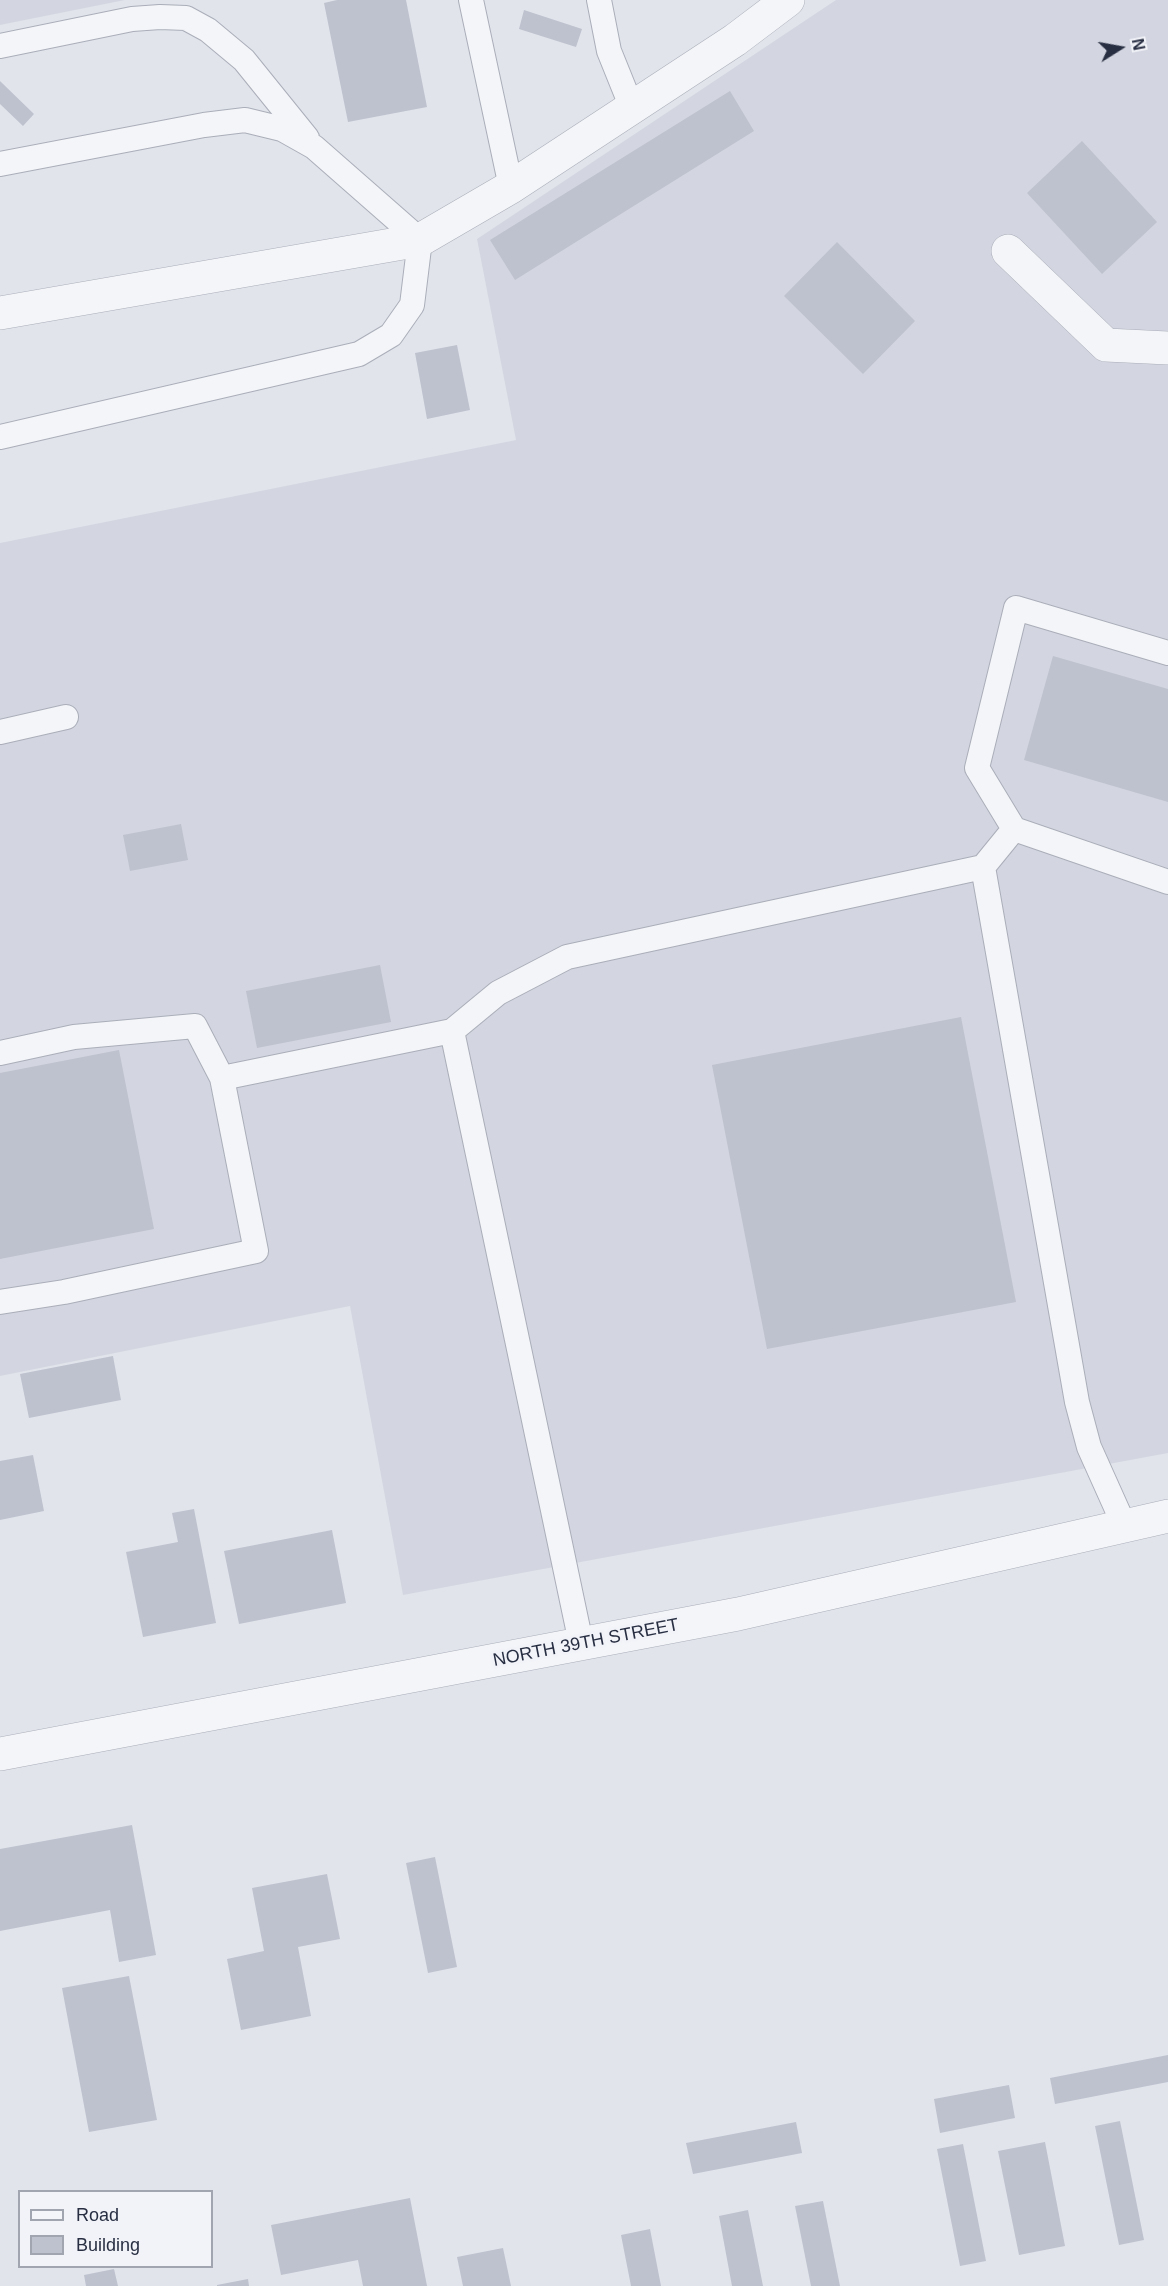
<!DOCTYPE html>
<html>
<head>
<meta charset="utf-8">
<style>
	body { margin:0 }
	#map { position:relative; width:1168px; height:2286px; overflow:hidden; background:#e1e4eb; font-family:Helvetica,sans-serif }
	canvas { display:block }
	.legend { position:absolute; left:18px; top:2190px; width:195px; height:78px; box-sizing:border-box; background:#f1f3f8; border:2px solid #a1a5b0; margin:0; padding:8px 10px; list-style:none; font-size:18px; color:#292f43 }
	.legend li { display:flex; align-items:center; gap:12px; height:30px }
	.legend b { width:30px; border:2px solid #a1a5b0 }
	.north { position:absolute; left:1090px; top:18px; width:60px; height:60px; -webkit-text-stroke:4px #f1f3f8; paint-order:stroke; rotate:79deg; font-size:16px; font-weight:700; line-height:24px; text-align:center; color:#292f43 }
	.north::after { content:''; display:block; margin:auto; width:21px; height:27px; background:#292f43; clip-path:polygon(50% 0,100% 100%,50% 72%,0 100%) }
</style>
</head>
<body>
<div id="map">
<canvas width="1168" height="2286"></canvas>
<ul class="legend">
<li><b style="height:8px;background:#f4f5f8"></b>Road</li>
<li><b style="height:16px;background:#bec2ce"></b>Building</li>
</ul>
<div class="north">N</div>
</div>
<script>
const ctx = document.querySelector('canvas').getContext('2d');
ctx.lineJoin = 'round';
function fill(path, color) { ctx.fillStyle = color; ctx.fill(path, 'evenodd'); }
function trace(path, color, width, dash) { ctx.strokeStyle = color; ctx.lineWidth = width; ctx.lineCap = dash ? 'butt' : 'round'; ctx.setLineDash(dash || []); ctx.stroke(path); }
function drawText(font, color, halo, rows, align = 'center') {
  ctx.font = font + ' Helvetica,sans-serif'; ctx.lineWidth = 6; ctx.setLineDash([]); ctx.textBaseline = 'middle'; ctx.strokeStyle = halo; ctx.fillStyle = color; for (const [text, x, y, turn = 0] of rows) {
    ctx.save(); ctx.translate(x, y); ctx.rotate((+turn || 0) * Math.PI / 180); ctx.textAlign = isNaN(turn) ? turn : align; if (halo) ctx.strokeText(text, 0, 0); ctx.fillText(text, 0, 0); ctx.restore();
  }
}
fill(new Path2D(`
	M0,0H125L0,25Z
	M836,0H1168V1453L403,1595L350,1306L0,1376V543L516,440L477,239Z`), '#d3d6e0');
fill(new Path2D(`
	M337,0H406L427,107L348,122L324,3Z
	M524,10L582,29L576,47L519,29Z
	M0,81L34,114L23,126L0,104Z
	M730,91L754,131L515,280L490,240Z
	M1082,141L1157,222L1102,274L1027,193Z
	M837,242L915,321L863,374L784,296Z
	M457,345L470,410L427,419L415,353Z
	M1053,656L1168,689V802L1024,760Z
	M181,824L188,860L130,871L123,835Z
	M380,965L391,1022L257,1048L246,991Z
	M961,1017L1016,1302L767,1349L712,1065Z
	M119,1050L154,1229L0,1259V1073Z
	M113,1356L121,1400L29,1418L20,1374Z
	M33,1455L44,1511L0,1520V1461Z
	M194,1509L216,1623L143,1637L126,1552L178,1542L172,1513Z
	M332,1530L346,1603L239,1624L224,1551Z
	M132,1825L156,1955L119,1962L110,1910L0,1931V1849Z
	M435,1857L457,1967L428,1973L406,1863Z
	M327,1874L340,1939L298,1947L311,2016L241,2030L227,1959L264,1951L252,1888Z
	M129,1976L157,2120L89,2132L62,1988Z
	M1168,2055V2082L1055,2104L1050,2078Z
	M1009,2085L1015,2118L940,2133L934,2099Z
	M1120,2121L1144,2240L1119,2245L1095,2126Z
	M796,2122L802,2153L693,2174L686,2143Z
	M1045,2142L1065,2246L1019,2255L998,2151Z
	M963,2144L986,2261L960,2266L937,2149Z
	M410,2198L427,2286H363L358,2260L281,2275L271,2225Z
	M823,2201L840,2286H811L795,2206Z
	M748,2210L763,2286H732L719,2216Z
	M650,2229L661,2286H631L621,2235Z
	M503,2248L511,2286H463L457,2257Z
	M114,2269L118,2286H86L84,2275Z
	M248,2279L249,2286H217V2285Z`), '#bec2ce');
const service = new Path2D(`
	M471,0L511,187
	M599,0L609,51L632,108
	M0,46L132,19L160,17L186,18L208,30L244,60L307,138
	M0,164L204,125L245,120L282,129L314,147L420,240L412,305L391,335L359,354L0,437
	M1168,653L1016,608L977,768L1014,829L1168,882
	M0,732L66,717
	M983,867L1077,1402L1089,1447L1124,1525
	M452,1031L498,993L567,957L983,867L1014,829
	M0,1053L74,1037L195,1026L222,1078L256,1251L64,1292L0,1302
	M222,1078L452,1031L581,1643`);
const minor = new Path2D(`
	M1008,251L1106,345L1168,348
	M0,313L420,240L511,187L735,40L788,0
	M0,1754L738,1614L1168,1516`);
trace(service, '#aaaeb9', 26);
trace(minor, '#aaaeb9', 34);
trace(service, '#f4f5f8', 24);
trace(minor, '#f4f5f8', 33);
drawText('18px', '#292f43', '#f1f3f8', [
	["NORTH 39TH STREET",586,1643,-11]
]);
</script>
</body>
</html>
